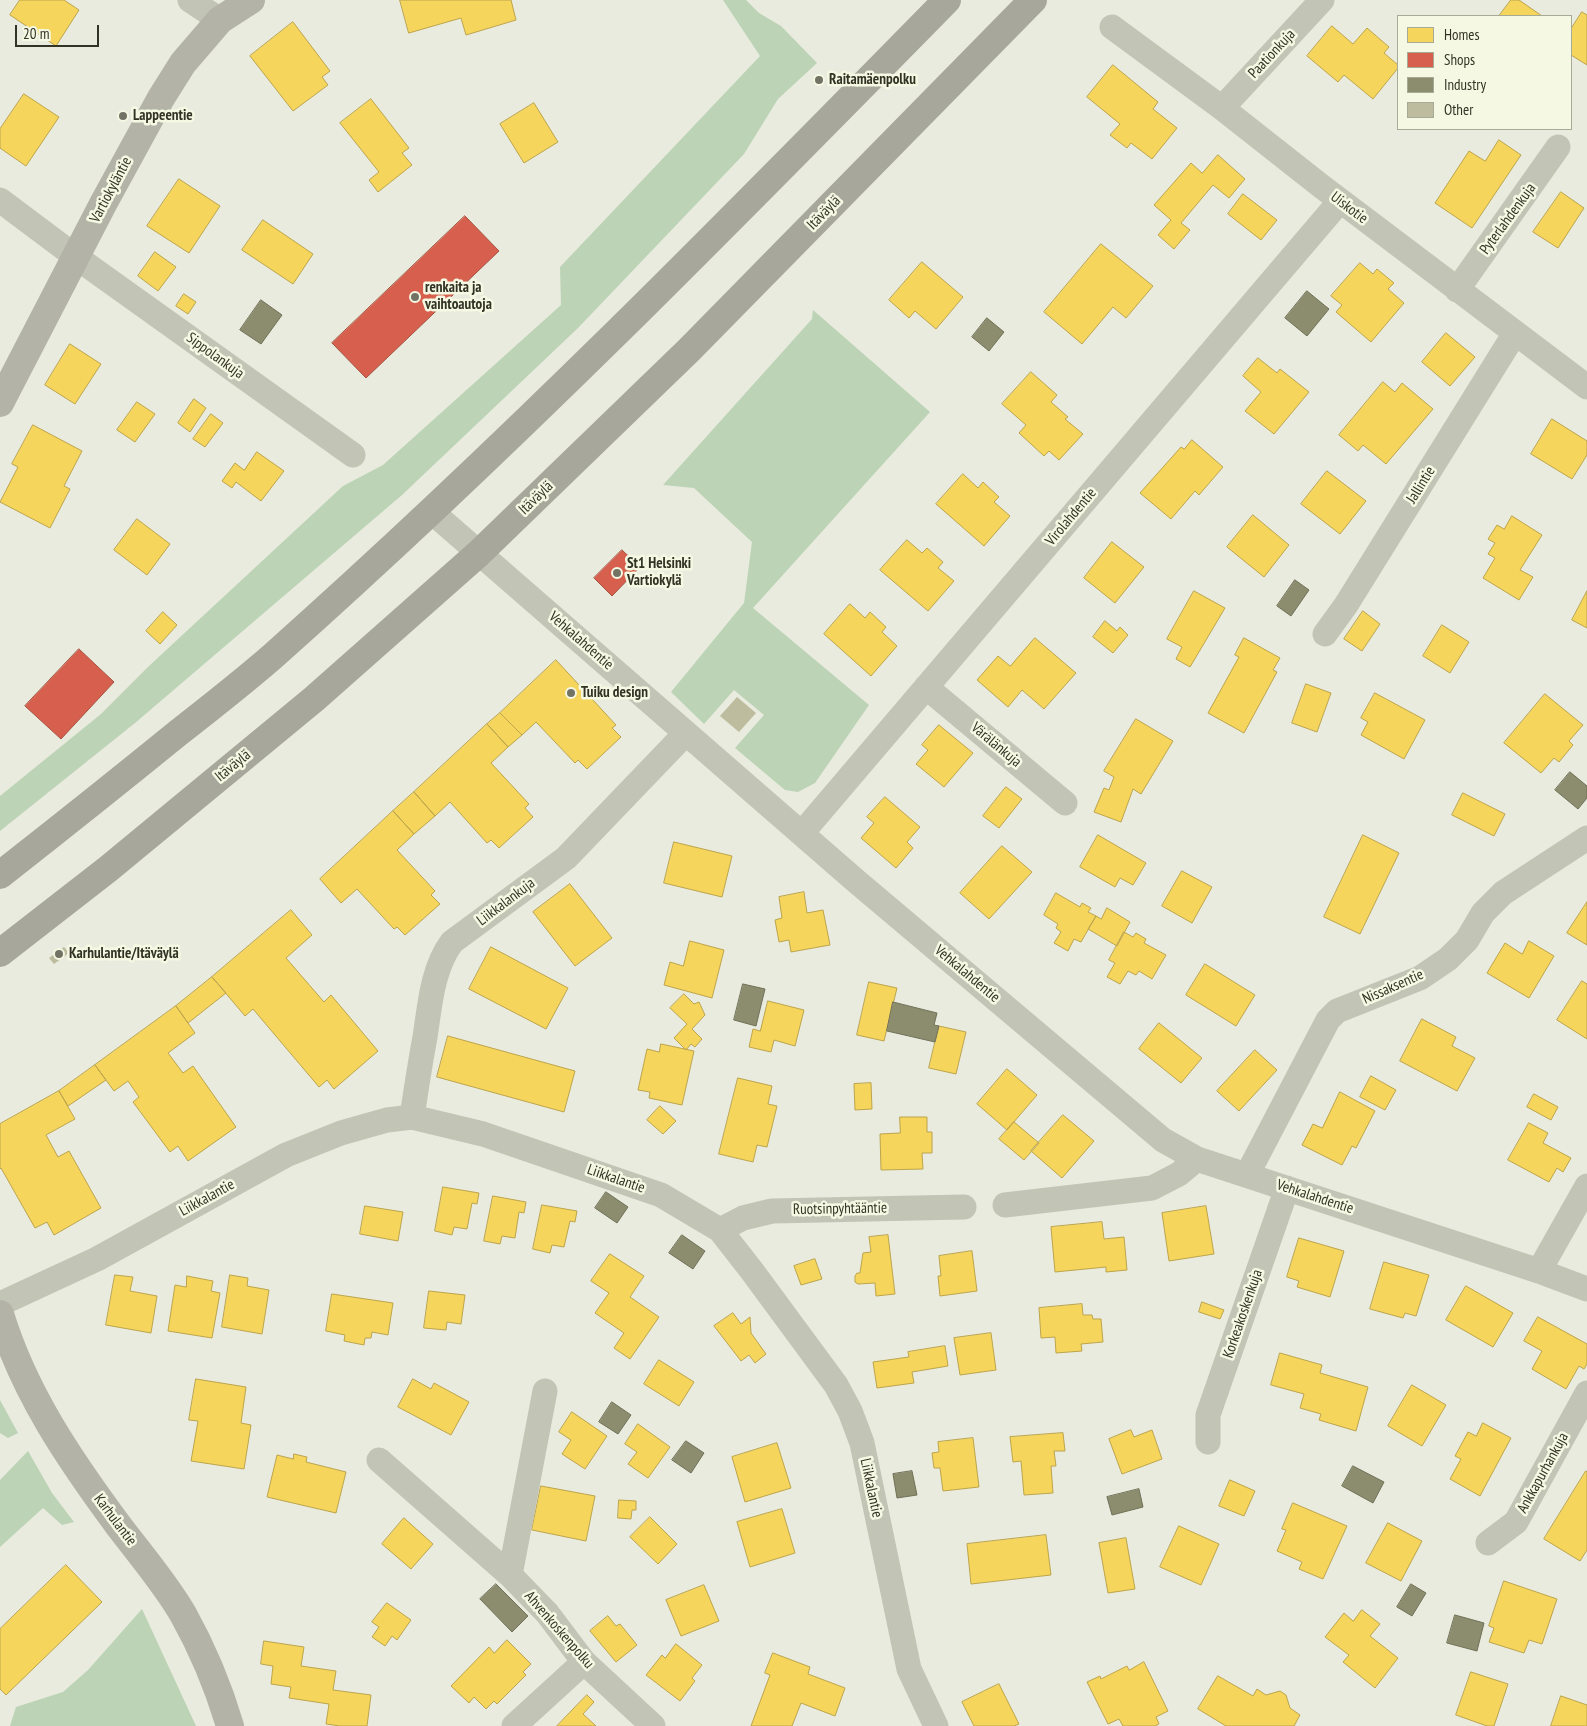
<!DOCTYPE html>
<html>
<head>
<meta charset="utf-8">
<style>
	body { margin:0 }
	#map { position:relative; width:1587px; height:1726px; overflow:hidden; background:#e8ebdd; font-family:"PT Sans Narrow",sans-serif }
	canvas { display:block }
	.legend { position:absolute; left:1397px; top:15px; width:175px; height:115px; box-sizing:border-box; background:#f5f9e3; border:1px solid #a7aa97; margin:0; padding:6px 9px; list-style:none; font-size:15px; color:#333325 }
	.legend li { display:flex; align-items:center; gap:10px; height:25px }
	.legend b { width:25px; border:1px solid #a7aa97 }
	.scale { position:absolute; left:15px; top:25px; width:84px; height:22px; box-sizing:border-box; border:2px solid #333325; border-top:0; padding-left:6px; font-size:15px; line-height:18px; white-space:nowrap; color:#333325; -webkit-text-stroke:4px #f5f9e3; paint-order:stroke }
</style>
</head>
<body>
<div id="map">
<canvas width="1587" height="1726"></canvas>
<ul class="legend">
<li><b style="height:14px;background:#f6d55c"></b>Homes</li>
<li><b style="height:14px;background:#d6604d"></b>Shops</li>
<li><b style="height:14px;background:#8c8c6e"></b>Industry</li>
<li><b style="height:14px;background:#bdbc9e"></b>Other</li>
</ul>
<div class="scale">20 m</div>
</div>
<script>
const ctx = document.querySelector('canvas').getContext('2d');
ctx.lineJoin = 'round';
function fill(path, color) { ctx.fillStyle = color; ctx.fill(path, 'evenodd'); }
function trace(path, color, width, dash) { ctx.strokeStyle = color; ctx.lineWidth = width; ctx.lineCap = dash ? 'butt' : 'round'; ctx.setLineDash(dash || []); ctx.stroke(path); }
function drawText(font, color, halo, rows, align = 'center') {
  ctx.font = font + ' "PT Sans Narrow",sans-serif'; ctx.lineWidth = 5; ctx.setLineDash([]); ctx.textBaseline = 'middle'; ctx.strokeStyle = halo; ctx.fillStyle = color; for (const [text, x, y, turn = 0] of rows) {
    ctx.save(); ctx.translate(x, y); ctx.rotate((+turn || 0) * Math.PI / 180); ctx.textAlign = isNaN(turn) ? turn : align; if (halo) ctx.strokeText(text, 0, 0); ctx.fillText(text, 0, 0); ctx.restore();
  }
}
fill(new Path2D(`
	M723,0H746L759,13L781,26L817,63L778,99L744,154L578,328L402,495L135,723L0,831V796L101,714L149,666L343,486L383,465L561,305L560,267L760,56Z
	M813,310L930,412L753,608L869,705L815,783L798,792L785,790L735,748L764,715L734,690L704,724L671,692L744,603L752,542L694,488L663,485L812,319Z
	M0,1400L18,1433L8,1438L0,1433Z
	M28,1451L52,1493L74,1522L62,1525L43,1508L0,1547V1480Z
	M142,1609L196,1726H10L16,1707L63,1692L88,1670Z`), '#bcd3b6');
const homes = new Path2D(`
	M20,0H64L79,10L56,46L10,15Z
	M400,0H511L516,20L466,35L461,18L409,33Z
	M1511,0H1519L1542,16H1499Z
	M1582,12L1587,15V65L1571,55V29Z
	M293,22L330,71L322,77L328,85L293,111L250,56Z
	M1332,26L1353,44L1367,28L1389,47L1384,53L1398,65V68L1373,99L1344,75L1338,82L1307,56Z
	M1113,65L1158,102L1153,109L1177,128L1152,159L1131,143L1127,148L1110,135L1120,124L1087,97Z
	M24,94L59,117L26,166L0,148V129Z
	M371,99L409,148L402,153L412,165L378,192L369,180L379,172L340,123Z
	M534,103L558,142L524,163L500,124Z
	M1499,140L1521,155L1472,228L1435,203L1469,151L1485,161Z
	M1218,155L1245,179L1229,198L1213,185L1181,223L1190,230L1174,249L1158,235L1171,220L1154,205L1191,163L1202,173Z
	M179,179L220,206L189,253L147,226Z
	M1561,192L1584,208L1558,248L1533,232Z
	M1243,194L1277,220L1261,240L1228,214Z
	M263,220L313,254L293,284L242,250Z
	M1101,244L1153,286L1126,318L1113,307L1082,344L1044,312Z
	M155,252L176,267L158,291L138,276Z
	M922,262L963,297L936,329L915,311L909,318L889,300Z
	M1360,263L1373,274L1377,269L1394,283L1388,289L1404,303L1371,342L1336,312L1342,305L1331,296Z
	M184,294L196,302L188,314L176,306Z
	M1446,333L1475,357L1450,386L1422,362Z
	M70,344L101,364L75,404L45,385Z
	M1258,358L1277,373L1280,369L1309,392L1274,434L1245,411L1261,392L1243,376Z
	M1031,372L1057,395L1051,402L1068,417L1065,419L1083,434L1059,460L1049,451L1044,456L1019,433L1026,425L1002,404Z
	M1383,382L1395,392L1402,383L1433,409L1386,464L1363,445L1358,451L1339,435Z
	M194,399L206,408L190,432L178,423Z
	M137,402L155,414L135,442L117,430Z
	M211,414L223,423L205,447L193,439Z
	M1552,419L1587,441V455L1572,479L1531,454Z
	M33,425L82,451L64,486L70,489L50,528L0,502L18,467L12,464Z
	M1192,440L1223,467L1199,495L1195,491L1171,519L1140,493L1181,447L1184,449Z
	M257,452L284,471L261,501L236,482L232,488L222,481L235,463L244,470Z
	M1327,471L1366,501L1340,534L1301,504Z
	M963,474L978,488L983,482L999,497L994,502L1010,516L984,546L936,504Z
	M1253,515L1289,545L1264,577L1227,547Z
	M1512,516L1542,535L1520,570L1533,577L1519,600L1483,578L1495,558L1488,554L1495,543L1488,539L1497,525L1504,529Z
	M137,519L170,544L147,575L114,550Z
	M907,540L922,553L927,548L943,562L938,568L954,581L928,611L880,570Z
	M1112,542L1144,567L1115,603L1084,578Z
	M1194,591L1225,608L1190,667L1176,659L1182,647L1167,639Z
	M1587,591V628L1572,620Z
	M850,604L865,618L870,612L886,627L882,632L897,646L871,676L824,634Z
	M1363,611L1380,624L1362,651L1344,639Z
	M163,612L177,625L160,644L146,631Z
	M1105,621L1117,631L1120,627L1128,635L1113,653L1093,637Z
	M1442,625L1469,642L1450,673L1423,656Z
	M1035,638L1076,673L1044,709L1022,690L1008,707L977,680L998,656L1010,666Z
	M1244,638L1280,658L1273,670L1277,672L1244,733L1208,713L1239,657L1235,655Z
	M556,660L616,725L612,728L621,737L587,769L578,760L575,763L536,722L522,735L500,713Z
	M1306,684L1331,693L1317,732L1292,723Z
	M1375,693L1425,720L1404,759L1361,735L1368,722L1361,718Z
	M1545,694L1583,725L1569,741L1573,745L1559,762L1554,758L1541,773L1504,743Z
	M500,713L522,735L508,747L487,724Z
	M1136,719L1173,741L1141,794L1133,789L1121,822L1094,812L1104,788L1109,790L1114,777L1104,771Z
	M487,724L508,747L491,763L529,804L525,808L533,817L499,848L491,840L487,843L450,802L435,816L414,792Z
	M939,725L973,753L944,787L916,764L928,750L922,745Z
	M1006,787L1022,799L999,828L983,816Z
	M414,792L435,816L414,834L393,811Z
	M1463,793L1505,814L1494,836L1452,815Z
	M885,797L920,827L907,842L913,848L896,868L861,838L874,823L867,817Z
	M393,811L414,834L397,850L435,891L431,895L440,904L405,935L397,927L394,929L357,889L341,903L320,879Z
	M1098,835L1146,863L1133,885L1120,878L1115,887L1080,867Z
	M1363,835L1399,853L1360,934L1324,917Z
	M674,842L732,856L722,897L664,883Z
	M1002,846L1032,872L989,919L960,893Z
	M1182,871L1212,887L1192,923L1162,906Z
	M570,884L612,938L575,966L533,912Z
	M804,892L807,913L823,910L830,945L791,952L789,940L779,942L775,920L782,918L779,897Z
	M1056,893L1080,907L1082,903L1091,908L1088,912L1096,916L1081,942L1074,939L1068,951L1054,943L1061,932L1056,928L1058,924L1044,915Z
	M1587,902V945L1567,933Z
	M1107,908L1130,922L1117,946L1088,929L1096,916L1101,919Z
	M291,910L312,935L286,958L324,1002L331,995L378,1051L334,1089L327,1080L319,1087L253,1009L245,1016L212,977Z
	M1124,932L1133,937L1136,933L1146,939L1144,943L1166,955L1152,979L1139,971L1136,975L1128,971L1120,984L1107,977L1115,963L1109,960Z
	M690,941L724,950L712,998L664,985L670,962L683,966Z
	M1529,941L1554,956L1529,998L1487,973L1505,943L1522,954Z
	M491,947L568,988L546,1029L469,989Z
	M1205,964L1255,995L1236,1026L1186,995Z
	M212,977L226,993L188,1023L176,1006Z
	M1582,981L1587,984V1039L1557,1020Z
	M869,982L897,988L884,1041L857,1035Z
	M684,994L694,1004L699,1002L705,1015L692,1029L702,1039L695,1047L691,1044L686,1050L674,1038L687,1024L670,1008Z
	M768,1001L804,1010L795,1046L774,1040L771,1052L749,1047L753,1029L760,1031Z
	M176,1006L195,1033L168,1053L183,1073L193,1066L236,1127L188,1161L178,1146L170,1152L133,1102L139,1097L128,1081L114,1091L95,1065Z
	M1422,1019L1456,1037L1452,1046L1475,1058L1457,1091L1400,1061Z
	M1159,1023L1202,1058L1181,1083L1139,1049Z
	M939,1026L966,1032L956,1074L929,1068Z
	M448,1036L575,1071L564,1112L437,1077Z
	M661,1044L694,1051L682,1105L649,1098L650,1092L638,1090L647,1049L659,1052Z
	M1255,1050L1277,1070L1239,1111L1217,1091Z
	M95,1065L106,1080L68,1106L59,1091Z
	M1007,1069L1037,1095L1007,1130L977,1104Z
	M1371,1076L1396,1090L1385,1110L1360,1097Z
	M738,1078L772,1086L768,1104L777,1106L767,1147L757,1145L753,1162L719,1154Z
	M871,1083L872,1109L855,1110L854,1084Z
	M59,1091L75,1119L46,1135L58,1157L69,1151L101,1208L54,1235L47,1222L35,1228L1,1168L0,1169V1124Z
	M1340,1092L1375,1111L1356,1148L1352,1146L1342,1165L1302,1145L1313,1124L1322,1128Z
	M1534,1094L1558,1107L1551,1120L1527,1107Z
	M660,1106L676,1121L663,1134L647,1120Z
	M1063,1115L1094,1141L1062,1178L1031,1151Z
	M900,1117H927V1132H932V1153H922L923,1169L881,1170L880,1134L900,1133Z
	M1014,1122L1039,1143L1024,1160L999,1139Z
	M1529,1123L1548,1133L1543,1143L1571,1158L1563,1172L1557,1168L1549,1182L1508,1160Z
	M443,1187L479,1193L477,1204L472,1203L467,1229L454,1227L452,1235L435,1231Z
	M493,1196L526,1202L524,1213L519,1212L515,1238L502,1236L500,1244L484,1241Z
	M542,1205L577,1211L575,1222L570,1221L564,1247L552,1245L550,1253L533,1249Z
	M365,1206L403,1212L398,1241L360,1234Z
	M1206,1206L1214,1254L1169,1261L1162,1213Z
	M1102,1222L1104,1239L1124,1237L1127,1270L1106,1272V1267L1055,1272L1051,1227Z
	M888,1235L895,1294L876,1296L875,1283L858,1284L855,1282V1276L857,1273H860L863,1253L871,1252L869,1237Z
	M1299,1238L1344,1251L1330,1297L1297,1287L1299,1281L1287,1277Z
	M972,1251L977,1291L940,1296L938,1276H941L939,1256Z
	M610,1254L644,1276L630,1297L659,1317L630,1359L614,1348L624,1333L595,1313L609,1293L591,1281Z
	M815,1259L822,1279L801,1285L794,1266Z
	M1384,1262L1429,1275L1416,1316L1405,1313L1403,1318L1370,1309Z
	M115,1275L133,1277L130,1291L157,1296L151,1333L106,1325Z
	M230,1275L248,1278L247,1286L269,1290L262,1334L222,1327Z
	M187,1276L213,1281L211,1291L220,1293L212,1338L168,1331L175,1285L186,1287Z
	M1466,1286L1513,1313L1493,1347L1446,1320Z
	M429,1291L465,1295L461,1324L447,1322L446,1330L424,1328Z
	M332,1294L393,1303L388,1335L372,1332L371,1338H365L364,1345L344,1341L345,1335L326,1331Z
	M1202,1302L1224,1310L1220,1319L1199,1312Z
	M1082,1304L1083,1315H1092L1093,1319H1101L1103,1342L1081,1344L1082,1351L1056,1353L1055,1337L1041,1338L1039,1308Z
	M733,1313L741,1324L750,1317L751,1333L766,1354L755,1363L749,1355L741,1361L714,1326Z
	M1538,1317L1587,1344V1364L1584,1369L1579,1366L1566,1389L1532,1369L1542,1351L1524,1341Z
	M991,1333L996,1370L960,1375L954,1338Z
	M945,1346L948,1366L912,1372L914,1383L877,1388L873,1362L909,1357L908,1352Z
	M1280,1353L1322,1365L1320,1373L1368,1387L1356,1431L1319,1420L1321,1414L1300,1408L1304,1394L1271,1385Z
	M659,1360L694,1382L679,1406L644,1384Z
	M196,1379L246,1387L241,1423L251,1425L244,1469L191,1461L198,1421L189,1420Z
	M413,1379L431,1389L434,1383L469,1402L451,1435L398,1407Z
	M1412,1385L1446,1405L1422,1446L1388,1426Z
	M572,1412L607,1436L585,1469L562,1454L571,1440L559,1432Z
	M1483,1423L1511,1438L1480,1496L1450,1479L1461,1459L1455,1456L1468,1432L1476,1436Z
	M638,1424L670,1447L648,1478L628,1464L637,1452L625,1444Z
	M1131,1430L1134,1437L1152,1430L1162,1459L1122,1474L1109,1439Z
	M1063,1433L1065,1451H1054L1056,1466H1051L1053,1493L1024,1495L1021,1461L1013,1462L1010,1437Z
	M973,1438L979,1487L943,1491L940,1468H934L932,1453L939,1452L938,1442Z
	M777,1443L791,1488L745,1502L732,1457Z
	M294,1454L307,1457L306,1462L346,1472L336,1513L267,1497L277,1455L293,1459Z
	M1586,1471L1587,1472V1550L1580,1561L1544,1539Z
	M1230,1480L1255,1491L1244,1516L1219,1506Z
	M541,1486L595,1496L586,1541L532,1530Z
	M619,1500L636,1501V1510H632L631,1519L618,1518Z
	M1293,1503L1347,1526L1323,1579L1299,1569L1302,1562L1277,1551L1286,1530L1282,1529Z
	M782,1509L795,1553L750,1567L737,1522Z
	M650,1517L677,1544L658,1564L630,1537Z
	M404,1518L433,1544L411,1569L382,1544Z
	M1388,1523L1422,1541L1401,1581L1366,1563Z
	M1179,1526L1219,1544L1201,1585L1160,1567Z
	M1046,1535L1051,1575L971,1584L967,1544Z
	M1126,1538L1135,1589L1108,1593L1099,1543Z
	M66,1565L102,1602L6,1695L0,1689V1629Z
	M1504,1581L1557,1599L1542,1644L1529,1640L1524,1653L1489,1642L1494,1628L1489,1626Z
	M704,1585L719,1621L681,1636L666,1600Z
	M387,1603L411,1620L397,1640L392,1636L385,1646L372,1637L379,1627L372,1622Z
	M1362,1610L1380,1624L1370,1636L1398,1658L1375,1688L1343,1662L1349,1655L1325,1637L1344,1613L1353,1621Z
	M608,1616L616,1626L620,1624L637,1645L616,1662L590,1631Z
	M507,1640L531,1664L523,1672L526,1675L497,1704L494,1701L486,1709L474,1697L469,1703L451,1686L489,1647L494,1653Z
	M264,1641L304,1647L301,1666L336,1671L333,1690L371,1695L367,1726H340L326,1724L329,1704L289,1698L291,1687L271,1684L273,1666L261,1664Z
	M676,1644L702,1665L692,1678L695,1681L680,1701L646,1675L662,1655L665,1658Z
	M773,1653L810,1667L808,1674L845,1688L835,1716L801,1703L792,1726H751L770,1675L765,1673Z
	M1144,1662L1168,1711L1156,1717L1159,1724L1155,1726H1123L1119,1719L1108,1724L1087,1682L1100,1676L1101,1679L1127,1666L1129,1670Z
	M1471,1672L1508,1684L1494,1726H1487L1456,1715Z
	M1218,1676L1253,1696L1257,1689L1266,1695L1280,1691L1286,1695L1290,1708L1300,1715L1294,1726H1226L1198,1709Z
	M999,1684L1019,1724L1014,1726H974L962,1702Z
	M587,1695L594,1702L583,1714L596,1726H557Z
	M1561,1696L1587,1705V1726H1551Z`);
fill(homes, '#f6d55c');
trace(homes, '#bca44c', 1);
const shops = new Path2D(`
	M465,216L499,251L366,378L332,343Z
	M622,550L640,567L612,596L594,578Z
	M79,649L114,682L61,739L25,706Z`);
fill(shops, '#d6604d');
trace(shops, '#a55241', 1);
const industry = new Path2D(`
	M1307,291L1329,309L1307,336L1285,318Z
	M261,300L282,315L261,344L240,330Z
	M987,318L1004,332L989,351L972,337Z
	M1295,580L1309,590L1291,616L1277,606Z
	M1570,772L1587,786V798L1578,809L1555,790Z
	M743,984L765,989L756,1026L734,1020Z
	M893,1002L937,1013L934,1025L939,1026L935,1042L887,1031Z
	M606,1192L628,1207L617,1223L595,1208Z
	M682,1235L705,1251L693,1269L669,1253Z
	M612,1402L631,1415L618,1434L599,1422Z
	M686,1441L704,1453L691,1473L672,1460Z
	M1353,1466L1384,1482L1373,1503L1342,1486Z
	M912,1471L917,1495L897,1498L893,1474Z
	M1139,1489L1143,1507L1112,1515L1107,1497Z
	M496,1584L528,1616L512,1632L480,1599Z
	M1411,1584L1426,1593L1412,1616L1397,1607Z
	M1455,1615L1484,1623L1477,1651L1447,1643Z`);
fill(industry, '#8c8c6e');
trace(industry, '#717158', 1);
fill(new Path2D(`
	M737,697L756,713L739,732L720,716Z
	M64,947L69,953L54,964L49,958Z`), '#bdbc9e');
trace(new Path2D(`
	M190,0L220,20
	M1112,27L1222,108L1321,186L1587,387
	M1222,108L1322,0
	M0,200L76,257L353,455
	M1457,290L1558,147
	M432,512L856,881L1163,1140L1197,1159L1539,1271L1587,1289
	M1325,634L1346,605L1515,333
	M926,687L1065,803
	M802,833L1340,201
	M412,1117C416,1090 420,1064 425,1037C430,1005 432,969 452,942L566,858L686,733
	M1247,1175L1328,1020L1337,1011L1420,978L1448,959L1467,940L1483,913L1503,893L1587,838
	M1005,1205L1152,1188L1179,1174L1197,1159
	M720,1230L743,1218L772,1211L964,1207
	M1539,1271L1587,1186
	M0,1304L97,1259L286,1155L341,1133L387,1120L412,1117L483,1134L661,1195L720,1230L752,1271L836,1385L850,1411L862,1443L909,1669L936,1726
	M1208,1442V1415L1287,1188
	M379,1460L510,1575L547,1613L584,1662L653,1726
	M1488,1543L1516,1522L1587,1393
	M510,1575L545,1391
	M514,1726L584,1662`), '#c2c4b6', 25);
trace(new Path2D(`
	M0,403L103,204L161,98L183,63L220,20L251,0
	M0,1314C24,1393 70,1460 118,1525C140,1554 165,1583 183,1614C202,1648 219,1689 230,1726`), '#b3b4a7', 28);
trace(new Path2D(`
	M0,875C60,828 119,781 178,733C210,708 242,683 273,656C508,447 727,224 947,0
	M0,953L108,869L314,699L478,554L689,350L1033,0`), '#a7a89b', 28);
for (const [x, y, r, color] of [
	[819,80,5,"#727365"],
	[123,116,5,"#727365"],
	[415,297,5,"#727365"],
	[617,573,5,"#727365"],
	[571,693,5,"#727365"],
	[59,954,5,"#727365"]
]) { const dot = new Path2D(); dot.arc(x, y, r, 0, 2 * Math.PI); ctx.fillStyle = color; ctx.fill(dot); trace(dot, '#f5f9e3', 2); }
drawText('15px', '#333325', '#f5f9e3', [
	["Paationkuja",1272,54,-47],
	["Vartiokyläntie",111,190,-62],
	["Uiskotie",1349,208,37],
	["Itäväylä",824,213,-46],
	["Pyterlahdenkuja",1508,219,-54],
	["Sippolankuja",215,356,36],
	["Jallintie",1421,485,-58],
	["Itäväylä",536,498,-44],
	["Virolahdentie",1071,517,-50],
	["Vehkalahdentie",581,641,41],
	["Värälänkuja",996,745,40],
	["Itäväylä",233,766,-39],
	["Liikkalankuja",506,902,-37],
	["Vehkalahdentie",967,974,40],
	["Nissaksentie",1393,987,-24],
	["Liikkalantie",616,1179,19],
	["Vehkalahdentie",1315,1197,18],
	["Liikkalantie",207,1198,-29],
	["Ruotsinpyhtääntie",840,1209,-1],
	["Korkeakoskenkuja",1243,1314,-71],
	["Ankkapurhankuja",1543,1473,-61],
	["Liikkalantie",871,1488,78],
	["Karhulantie",115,1520,53],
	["Ahvenkoskenpolku",559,1630,49]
]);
drawText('bold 15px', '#333325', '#f5f9e3', [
	["Raitamäenpolku",829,80],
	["Lappeentie",133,116],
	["renkaita ja",425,288],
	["vaihtoautoja",425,305],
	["St1 Helsinki",627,564],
	["Vartiokylä",627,581],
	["Tuiku design",581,693],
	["Karhulantie/Itäväylä",69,954]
], 'left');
</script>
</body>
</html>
